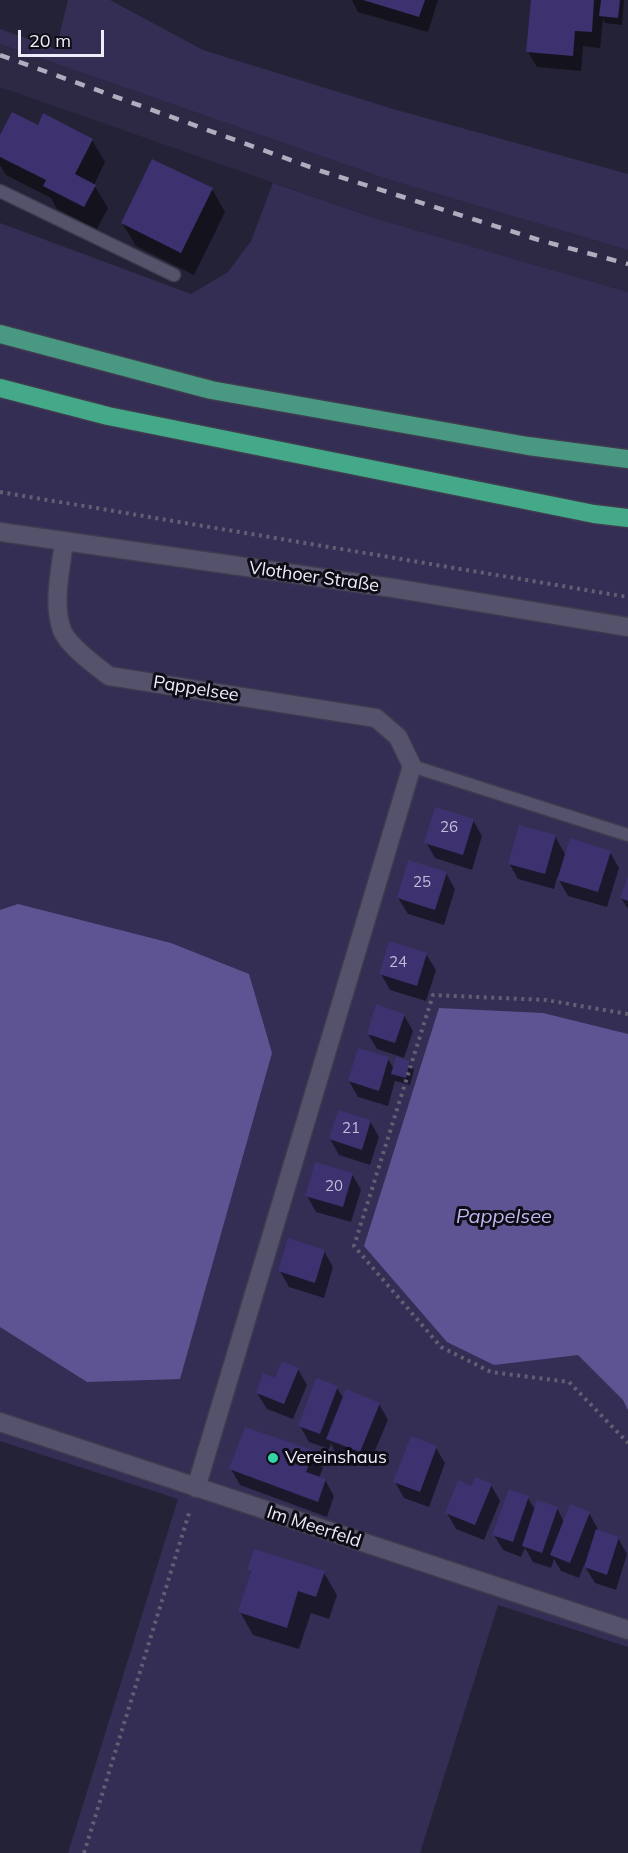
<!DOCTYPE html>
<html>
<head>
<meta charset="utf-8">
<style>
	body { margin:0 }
	#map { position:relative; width:628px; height:1853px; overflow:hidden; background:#242237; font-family:Mulish,sans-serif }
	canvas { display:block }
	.scale { position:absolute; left:18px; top:30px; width:86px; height:27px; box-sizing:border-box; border:3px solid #edecfb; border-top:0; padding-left:8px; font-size:18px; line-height:21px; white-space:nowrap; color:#edecfb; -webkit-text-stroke:4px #0e0d16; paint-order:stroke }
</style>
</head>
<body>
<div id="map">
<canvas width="628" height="1853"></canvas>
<div class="scale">20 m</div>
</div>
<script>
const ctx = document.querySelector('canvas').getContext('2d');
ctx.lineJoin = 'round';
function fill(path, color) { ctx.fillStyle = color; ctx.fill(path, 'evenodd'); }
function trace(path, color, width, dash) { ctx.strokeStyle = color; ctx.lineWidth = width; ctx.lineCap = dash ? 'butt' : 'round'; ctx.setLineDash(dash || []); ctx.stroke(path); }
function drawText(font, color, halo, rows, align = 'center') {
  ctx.font = font + ' Mulish,sans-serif'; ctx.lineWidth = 6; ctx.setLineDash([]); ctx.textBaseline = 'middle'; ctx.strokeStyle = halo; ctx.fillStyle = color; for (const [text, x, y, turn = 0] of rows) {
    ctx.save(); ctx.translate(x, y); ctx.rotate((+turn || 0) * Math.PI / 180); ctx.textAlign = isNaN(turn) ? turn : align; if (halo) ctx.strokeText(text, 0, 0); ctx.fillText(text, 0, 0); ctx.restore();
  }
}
fill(new Path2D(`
	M0,44L390,180L628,250V292L377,219L0,87Z`), '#2d2945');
fill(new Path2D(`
	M68,0H110L203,50L393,109L628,174V250L390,180L0,44V29L56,49Z
	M273,183L377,219L628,292V1647L498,1605L420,1853H68L178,1499L0,1441V223L191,294L228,272L251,241Z`), '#342e54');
fill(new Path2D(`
	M18,904L171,943L249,974L272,1053L180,1379L87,1382L0,1327V910Z
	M439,1008L543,1013L628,1034V1410L623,1400L578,1355L494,1365L447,1342L364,1246Z`), '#5e5494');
fill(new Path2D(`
	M352,0H438L428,32L358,12Z
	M532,0H624L622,25L605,23L603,19L600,48L583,46L581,71L537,67L528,52Z
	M38,127L92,140L105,162L94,185L108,208L97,229L57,209L51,198L6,175L0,165V138Z
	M212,189L225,212L194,275L136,246L122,223Z
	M473,820L482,836L472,870L435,858L426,842Z
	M555,836L566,856L610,852L619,868L607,907L568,896L557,877L554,889L518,879L509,863Z
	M446,873L455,889L444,925L408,914L398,898Z
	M628,879V909L621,898Z
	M426,954L436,970L426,1001L390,990L381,974Z
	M404,1015L413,1031L404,1058L377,1049L368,1034Z
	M388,1059L394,1069L409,1062L414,1070L410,1085L395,1081L388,1106L358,1097L349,1081Z
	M370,1121L379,1137L370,1165L339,1155L330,1139Z
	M352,1174L361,1190L351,1222L316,1212L307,1196Z
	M324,1251L333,1267L324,1298L289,1287L280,1271Z
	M298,1369L307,1385L293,1419L267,1409L257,1393L276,1380Z
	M337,1388L344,1399L379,1404L388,1420L368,1467L337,1455L331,1444L329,1449L309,1442L300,1426Z
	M436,1448L445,1463L429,1507L404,1498L395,1482Z
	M314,1452L323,1468L319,1478L325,1480L334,1496L327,1517L240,1485L231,1469Z
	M491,1485L500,1501L484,1540L456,1529L447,1513L472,1488Z
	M528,1498L536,1511L557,1508L564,1522L589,1513L598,1529L597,1531L618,1538L627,1554L616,1590L595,1583L584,1565L579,1578L561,1571L554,1559L551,1568L533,1562L525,1548L521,1557L503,1550L494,1535Z
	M249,1570L324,1573L337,1595L329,1619L311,1613L299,1649L253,1635L240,1612L252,1575Z`), '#0007');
fill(new Path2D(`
	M363,0H425L419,17Z
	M531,0H594L592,32L575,31L573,56L526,52Z
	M601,0H620L618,18L599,16Z
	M12,112L38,125L43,113L93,139L75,174L96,185L84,207L43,186L46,180L0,157V135Z
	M152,159L213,188L181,253L121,223Z
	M435,807L474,819L463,855L424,843Z
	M519,825L556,835L545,874L508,864Z
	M570,838L611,851L598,892L557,880Z
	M408,860L447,872L435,910L397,898Z
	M628,876V901L620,898Z
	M389,941L427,953L417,986L379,974Z
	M376,1004L405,1014L395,1043L367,1034Z
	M358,1048L389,1057L379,1091L348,1081Z
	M396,1057L410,1061L406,1078L391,1074Z
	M338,1110L371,1120L362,1150L329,1139Z
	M315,1162L353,1173L343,1207L305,1196Z
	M288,1238L325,1250L315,1283L278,1271Z
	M282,1361L299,1368L284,1404L256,1393L263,1373L275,1378Z
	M316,1378L338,1386L320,1434L298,1426Z
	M346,1389L380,1403L360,1452L326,1439Z
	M245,1427L315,1451L306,1472L326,1479L318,1502L229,1469Z
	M411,1436L437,1446L420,1492L393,1482Z
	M475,1477L492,1484L475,1525L445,1513L458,1480L471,1486Z
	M509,1489L529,1496L513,1542L492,1535Z
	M537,1500L558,1507L542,1553L522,1546Z
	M570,1504L590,1512L570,1563L550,1555Z
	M596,1529L619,1537L607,1575L584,1567Z
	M254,1549L325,1571L316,1597L298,1591L287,1628L238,1612L251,1571L247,1570Z`), '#3d316f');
const service = new Path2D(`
	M0,191L174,275
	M412,766L628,835`);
const minor = new Path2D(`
	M64,541C61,569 52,603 62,630C68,646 96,666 109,676L376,718L398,737L412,766L196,1488
	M0,1422L628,1630`);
const secondary = new Path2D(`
	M0,532L393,588L628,627`);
const trunk = new Path2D(`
	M0,334L211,390L528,446L628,459`);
const motorway = new Path2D(`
	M0,388L108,416L594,514L628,518`);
trace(service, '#3f3c4f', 15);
trace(minor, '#3f3c4f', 21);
trace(secondary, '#3f3c4f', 21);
trace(trunk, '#3f3c4f', 21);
trace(motorway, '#3f3c4f', 21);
trace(new Path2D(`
	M0,492L628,597
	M628,1014L546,1000L433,995L354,1246L441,1347L491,1372L569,1382L628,1443
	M84,1853L190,1510`), '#615f72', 4, [3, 4.5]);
trace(service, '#55536b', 12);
trace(minor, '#55536b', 18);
trace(secondary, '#55536b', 18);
trace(trunk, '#489882', 18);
trace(motorway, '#44a988', 18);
trace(new Path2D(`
	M0,55L321,171L539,240L628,264`), '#afaebf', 4.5, [10, 10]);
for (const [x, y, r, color] of [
	[273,1458,6,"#35d4a7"]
]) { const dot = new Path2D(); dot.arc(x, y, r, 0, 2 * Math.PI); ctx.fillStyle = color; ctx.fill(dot); trace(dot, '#0e0d16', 2); }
drawText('15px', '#c1bdd8', null, [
	["26",449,827],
	["25",422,882],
	["24",398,962],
	["21",351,1128],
	["20",334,1186]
]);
drawText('18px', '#edecfb', '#0e0d16', [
	["Vlothoer Straße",314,577,8],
	["Pappelsee",196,689,9],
	["Im Meerfeld",314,1527,18]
]);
drawText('18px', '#edecfb', '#0e0d16', [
	["Vereinshaus",285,1458]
], 'left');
drawText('italic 20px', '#bfb9f1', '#0e0d16', [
	["Pappelsee",504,1217]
]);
</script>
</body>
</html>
